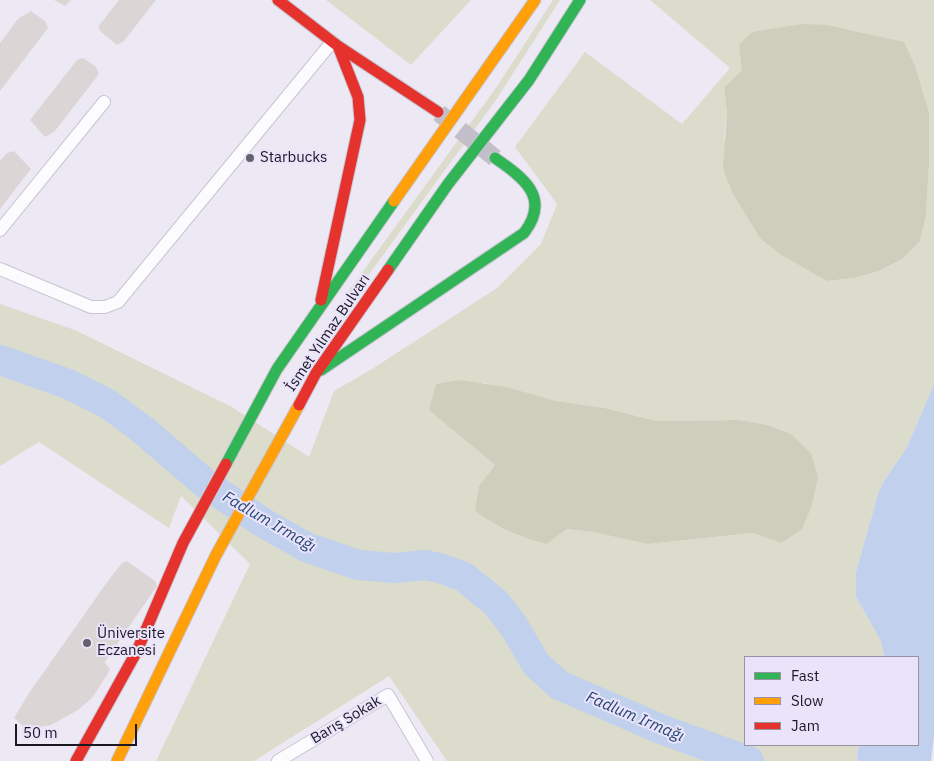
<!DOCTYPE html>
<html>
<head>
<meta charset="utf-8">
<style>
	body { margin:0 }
	#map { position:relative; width:934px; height:761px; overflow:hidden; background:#ece9f5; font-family:"IBM Plex Sans",sans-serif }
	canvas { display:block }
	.legend { position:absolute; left:744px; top:656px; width:175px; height:90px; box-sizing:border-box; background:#e9e4fa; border:1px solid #9792a4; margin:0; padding:6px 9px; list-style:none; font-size:15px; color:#1b1824 }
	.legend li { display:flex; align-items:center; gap:10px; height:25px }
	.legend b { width:25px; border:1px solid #9792a4 }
	.scale { position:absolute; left:15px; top:724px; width:122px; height:22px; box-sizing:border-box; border:2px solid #1b1824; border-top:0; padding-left:6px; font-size:15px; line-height:18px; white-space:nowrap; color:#1b1824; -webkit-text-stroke:4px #e9e4fa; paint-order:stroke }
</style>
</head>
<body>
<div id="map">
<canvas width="934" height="761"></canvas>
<ul class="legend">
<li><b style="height:6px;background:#30b455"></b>Fast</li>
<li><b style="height:6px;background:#ff9f0a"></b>Slow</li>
<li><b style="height:6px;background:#e5322d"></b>Jam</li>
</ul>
<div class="scale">50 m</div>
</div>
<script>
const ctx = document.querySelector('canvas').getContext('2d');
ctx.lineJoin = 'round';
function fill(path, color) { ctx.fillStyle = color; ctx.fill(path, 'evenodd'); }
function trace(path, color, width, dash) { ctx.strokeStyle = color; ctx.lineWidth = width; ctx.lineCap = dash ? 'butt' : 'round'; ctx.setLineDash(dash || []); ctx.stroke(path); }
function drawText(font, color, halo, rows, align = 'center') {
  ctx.font = font + ' "IBM Plex Sans",sans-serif'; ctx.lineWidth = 4; ctx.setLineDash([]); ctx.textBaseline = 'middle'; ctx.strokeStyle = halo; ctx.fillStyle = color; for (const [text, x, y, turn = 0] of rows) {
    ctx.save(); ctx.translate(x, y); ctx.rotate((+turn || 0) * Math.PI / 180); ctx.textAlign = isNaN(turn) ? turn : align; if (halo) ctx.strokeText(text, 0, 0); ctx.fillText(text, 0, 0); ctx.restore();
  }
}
fill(new Path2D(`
	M326,0H471L411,65Z
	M553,0H560L496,100L354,295L348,292L498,85Z
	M650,0H934V384L907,447L884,481L878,494L856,572V597L881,641L884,657H745V745H859L857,754L858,761H447L389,676L254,761H156L250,564L181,496L169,528L39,442L0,466V304L75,330L232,407L309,457L334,391L372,369L497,288L541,244L557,204L515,147L585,52L682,124L730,68ZM777,29L851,30L876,36L921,91L929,113V164L926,216L920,241L902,259L879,271L854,278L827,281L805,267L724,139L727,113L724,87L742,70L752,32ZM483,383L556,401L605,408L656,421L740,420L768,425L791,434L811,453L781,543L753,533L647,544L593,532L567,529L547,544L479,486L495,465L453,430Z`), '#dcdccc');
fill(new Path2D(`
	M803,24L827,25L904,42L915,66L929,113V164L926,216L920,241L902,259L879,271L854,278L827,281L780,254L760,238L732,192L723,168L727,113L724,87L742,70L739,45L752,32Z
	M460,380L506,387L556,401L605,408L656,421L740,420L768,425L791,434L811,453L818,477L812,505L802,529L781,543L753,533L647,544L593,532L567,529L547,544C519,537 498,527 475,511L479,486L495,465L429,410L436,384Z`), '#cdcebc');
fill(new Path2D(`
	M934,384V736L931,761H858L857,754L859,745H918V657H884L881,641L856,597V572L878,494L884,481L907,447Z`), '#c1d1ed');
trace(new Path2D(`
	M0,360L68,384L108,404L143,430L206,484L262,522L306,547L358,565L395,568L425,565L440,568L464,577L496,603L513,625L536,664L559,685L663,730L749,761`), '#c1d1ed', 30);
fill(new Path2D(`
	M54,0H71L65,6Z
	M119,0H156L124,41L117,45L101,32L98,27Z
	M31,11L46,22L48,28L0,91V43L18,19Z
	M83,58L96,67L99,74L55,131L45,137L30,120L77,60Z
	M14,151L31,169L0,209V161L7,153Z
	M127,561L155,581L157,586L106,660L105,663L110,669L107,675L92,698L78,710L51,725L35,728L24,727L14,718L29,693L110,578L122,563Z`), '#dcd5d5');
trace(new Path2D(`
	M439,113L495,158`), '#c2bfcb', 18, [18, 9]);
const street = new Path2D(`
	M0,230L104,102
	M0,269L91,307H105L118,302L332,42
	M278,761L388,695L427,761`);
const fast = new Path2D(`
	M388,270L448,184L529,80L580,0
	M321,370L524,233C551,198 524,178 495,158
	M226,464L277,369L394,201`);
const slow = new Path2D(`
	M394,201L535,0
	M117,761L216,555L299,405`);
const jam = new Path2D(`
	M278,0L338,46L438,112
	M321,300L360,120L358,97L338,46
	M299,405L316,373L388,270
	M76,761L137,651L183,543L226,464`);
trace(street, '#c8c4d1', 14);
trace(fast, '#c8c4d1', 13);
trace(slow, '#c8c4d1', 13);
trace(jam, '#c8c4d1', 13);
trace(street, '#fcfcfe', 12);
trace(fast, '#30b455', 11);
trace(slow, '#ff9f0a', 11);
trace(jam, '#e5322d', 11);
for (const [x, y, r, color] of [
	[250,158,5,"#64616d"],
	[87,643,5,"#64616d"]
]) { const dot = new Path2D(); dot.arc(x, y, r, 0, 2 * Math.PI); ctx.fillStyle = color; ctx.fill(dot); trace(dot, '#e9e4fa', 2); }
drawText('15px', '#1b1824', '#e9e4fa', [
	["Starbucks",260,158],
	["Üniversite",97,634],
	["Eczanesi",97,651]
], 'left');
drawText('15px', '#1b1824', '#e9e4fa', [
	["İsmet Yılmaz Bulvarı",328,333,-56],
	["Barış Sokak",346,720,-31]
]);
drawText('italic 16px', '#264573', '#e9e4fa', [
	["Fadlum Irmağı",269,522,30],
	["Fadlum Irmağı",635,717,23]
]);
</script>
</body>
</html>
